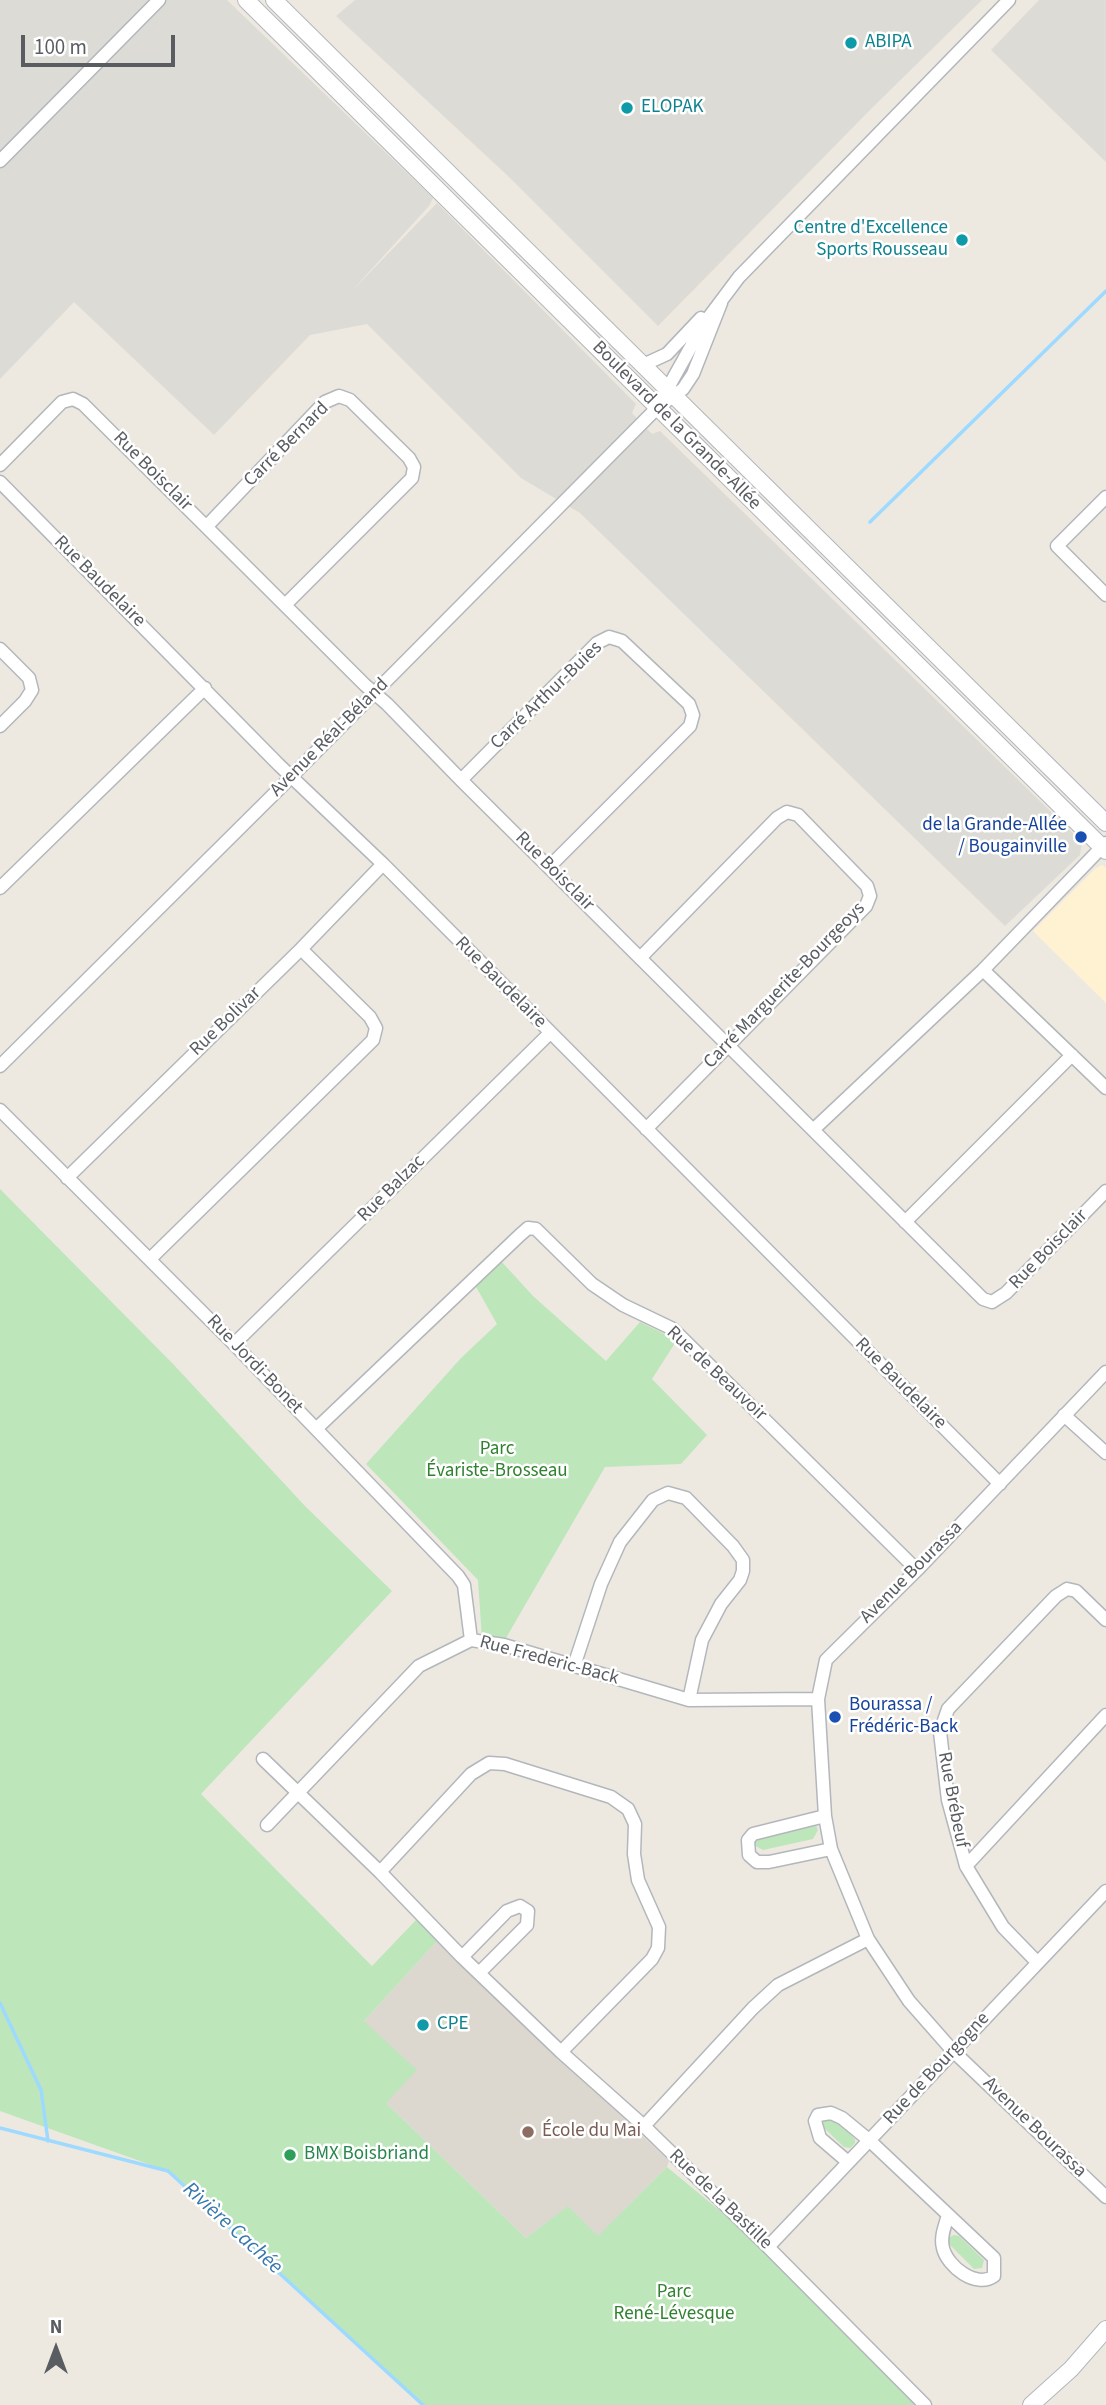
<!DOCTYPE html>
<html>
<head>
<meta charset="utf-8">
<style>
	body { margin:0 }
	#map { position:relative; width:1106px; height:2405px; overflow:hidden; background:#ede9e0; font-family:"Source Sans 3",sans-serif }
	canvas { display:block }
	.north { position:absolute; left:21px; top:2314px; width:70px; height:70px; -webkit-text-stroke:5px #fff; paint-order:stroke; rotate:0deg; font-size:19px; font-weight:700; line-height:28px; text-align:center; color:#595d62 }
	.north::after { content:''; display:block; margin:auto; width:24px; height:32px; background:#595d62; clip-path:polygon(50% 0,100% 100%,50% 72%,0 100%) }
	.scale { position:absolute; left:21px; top:35px; width:154px; height:32px; box-sizing:border-box; border:4px solid #595d62; border-top:0; padding-left:9px; font-size:21px; line-height:24px; white-space:nowrap; color:#595d62; -webkit-text-stroke:5px #fff; paint-order:stroke }
</style>
</head>
<body>
<div id="map">
<canvas width="1106" height="2405"></canvas>
<div class="north">N</div>
<div class="scale">100 m</div>
</div>
<script>
const ctx = document.querySelector('canvas').getContext('2d');
ctx.lineJoin = 'round';
function fill(path, color) { ctx.fillStyle = color; ctx.fill(path, 'evenodd'); }
function trace(path, color, width, dash) { ctx.strokeStyle = color; ctx.lineWidth = width; ctx.lineCap = dash ? 'butt' : 'round'; ctx.setLineDash(dash || []); ctx.stroke(path); }
function drawText(font, color, halo, rows, align = 'center') {
  ctx.font = font + ' "Source Sans 3",sans-serif'; ctx.lineWidth = 5; ctx.setLineDash([]); ctx.textBaseline = 'middle'; ctx.strokeStyle = halo; ctx.fillStyle = color; for (const [text, x, y, turn = 0] of rows) {
    ctx.save(); ctx.translate(x, y); ctx.rotate((+turn || 0) * Math.PI / 180); ctx.textAlign = isNaN(turn) ? turn : align; if (halo) ctx.strokeText(text, 0, 0); ctx.fillText(text, 0, 0); ctx.restore();
  }
}
fill(new Path2D(`
	M1102,865L1106,868V1003L1033,931L1095,869Z`), '#fff2d3');
fill(new Path2D(`
	M0,0H227L433,198L429,206L349,294L437,203L636,404L632,413L652,434L660,431L1082,842L1080,855L1005,926L580,513L521,478L367,324L310,335L214,435L74,302L0,379Z
	M355,0H982L871,109L658,326L509,177L336,16Z
	M1039,0H1106V162L991,50Z`), '#dddbd5');
fill(new Path2D(`
	M439,1939L669,2161L667,2167L598,2237L568,2207L526,2238L386,2103L364,2021Z`), '#ddd8cf');
fill(new Path2D(`
	M0,1189L174,1365L305,1506L392,1591L201,1794L372,1966L416,1920L439,1939L364,2021L417,2070L386,2103L526,2238L568,2206L598,2236L667,2167L765,2248L922,2405H423L168,2171L0,2111Z
	M501,1261L533,1296L606,1361L640,1322L677,1340L652,1379L707,1435L681,1464L605,1467L506,1638L482,1639L478,1580L366,1464L461,1358L497,1324L475,1285Z
	M816,1825L818,1830L813,1839L763,1850L754,1845L755,1831Z
	M834,2117L855,2139V2143L850,2148L844,2147L822,2126V2119Z
	M954,2235L959,2236L984,2260L982,2268L974,2269L948,2243L950,2237Z`), '#bde6bb');
trace(new Path2D(`
	M870,522L1106,291
	M0,2003L41,2090L48,2141
	M0,2128L168,2171L423,2405`), '#9edaff', 3.5);
const minor = new Path2D(`
	M0,161L159,0
	M643,365L667,354L701,318
	M664,395L703,325L739,277L1009,0
	M0,465L62,402L73,399L83,404L365,685L387,704L461,780L983,1299L992,1302L1006,1293L1106,1191
	M0,482L279,765L383,864L1000,1484
	M1106,497L1057,546L1106,595
	M207,526L325,402L339,396L350,400L409,458L414,467L412,478L285,605
	M0,649L29,678L32,690L25,701L0,726
	M461,780L597,643L609,637L622,641L689,704L693,715L690,726L549,867
	M0,888L205,688
	M640,958L777,818L787,812L798,815L867,886L870,896L866,906L646,1129
	M983,970L1106,1088
	M0,1066L279,789L657,408L683,389L693,374L721,303
	M0,1110L234,1344L458,1576L464,1585L471,1640
	M813,1130L983,970L1106,843
	M67,1178L301,949L383,864
	M905,1222L1072,1055
	M150,1259L373,1040L376,1028L370,1017L301,949
	M234,1344L550,1033
	M1106,1372L917,1570L826,1660L818,1699L825,1816L831,1849L868,1939L909,2001L953,2051L1106,2197
	M1064,1415L1106,1453
	M316,1429L520,1235L528,1228L536,1229L592,1284L623,1305L673,1329L917,1570
	M574,1666L601,1584L620,1542L653,1500L668,1493L686,1498L733,1546L743,1560V1571L740,1580L721,1604L702,1640L689,1700
	M263,1759L380,1872L462,1957L561,2052L644,2126L768,2247L925,2405
	M825,1816L753,1834L748,1840L749,1855L757,1862H769L831,1849
	M267,1825L419,1666L471,1640L504,1645L689,1700L818,1699
	M966,1866L1106,1715
	M380,1872L471,1774L489,1763L505,1764L611,1797L628,1809L635,1824L634,1854L638,1880L659,1927L658,1948L652,1959L561,2052
	M462,1957L507,1911L520,1906L528,1911L527,1925L479,1973
	M1037,1962L1003,1927L966,1866L948,1800L940,1732L948,1709L1056,1596L1067,1589L1076,1591L1106,1620
	M644,2126L753,2008L778,1985L868,1939
	M848,2162L820,2138L815,2121L818,2115L831,2113L842,2118L870,2141L994,2258V2276C976,2289 947,2266 943,2248C940,2237 945,2226 948,2215
	M768,2247L1106,1891`);
const tertiary = new Path2D(`
	M246,0L1106,851
	M274,0L1106,823
	M1031,2405L1071,2369L1106,2329`);
trace(minor, '#b3b7bc', 15);
trace(tertiary, '#b3b7bc', 18);
trace(minor, '#fff', 12);
trace(tertiary, '#fff', 16);
for (const [x, y, r, color] of [
	[851,43,7,"#0f9aa8"],
	[627,108,7,"#0f9aa8"],
	[962,240,7,"#0f9aa8"],
	[1081,837,7,"#1a4fb4"],
	[835,1717,7,"#1a4fb4"],
	[423,2025,7,"#0f9aa8"],
	[528,2132,7,"#8d6e63"],
	[290,2155,7,"#2e9e5b"]
]) { const dot = new Path2D(); dot.arc(x, y, r, 0, 2 * Math.PI); ctx.fillStyle = color; ctx.fill(dot); trace(dot, '#fff', 2.5); }
drawText('19px', '#0d838f', '#fff', [
	["ABIPA",865,43],
	["ELOPAK",641,108],
	["Centre d'Excellence",948,229,"right"],
	["Sports Rousseau",948,251,"right"],
	["CPE",437,2025]
], 'left');
drawText('19px', '#595d62', '#fff', [
	["Boulevard de la Grande-Allée",676,426,45],
	["Carré Bernard",287,445,-45],
	["Rue Boisclair",152,472,45],
	["Rue Baudelaire",99,582,45],
	["Carré Arthur-Buies",547,696,-44],
	["Avenue Réal-Béland",330,738,-45],
	["Rue Boisclair",554,872,45],
	["Rue Baudelaire",500,983,45],
	["Carré Marguerite-Bourgeoys",785,986,-46],
	["Rue Bolivar",226,1022,-44],
	["Rue Balzac",392,1189,-45],
	["Rue Boisclair",1049,1250,-46],
	["Rue Jordi-Bonet",254,1365,46],
	["Rue de Beauvoir",716,1374,43],
	["Rue Baudelaire",900,1384,45],
	["Avenue Bourassa",912,1573,-45],
	["Rue Frederic-Back",549,1661,15],
	["Rue Brébeuf",952,1800,79],
	["Rue de Bourgogne",937,2069,-47],
	["Avenue Bourassa",1034,2128,44],
	["Rue de la Bastille",720,2200,44]
]);
drawText('19px', '#164399', '#fff', [
	["de la Grande-Allée",1067,826],
	["/ Bougainville",1067,848],
	["Bourassa /",849,1706,"left"],
	["Frédéric-Back",849,1728,"left"]
], 'right');
drawText('19px', '#30822f', '#fff', [
	["Parc",497,1450],
	["Évariste-Brosseau",497,1472],
	["Parc",674,2293],
	["René-Lévesque",674,2315]
]);
drawText('19px', '#785e54', '#fff', [
	["École du Mai",542,2132]
], 'left');
drawText('19px', '#27864d', '#fff', [
	["BMX Boisbriand",304,2155]
], 'left');
drawText('italic 21px', '#3676ac', '#fff', [
	["Rivière Cachée",232,2229,42]
]);
</script>
</body>
</html>
